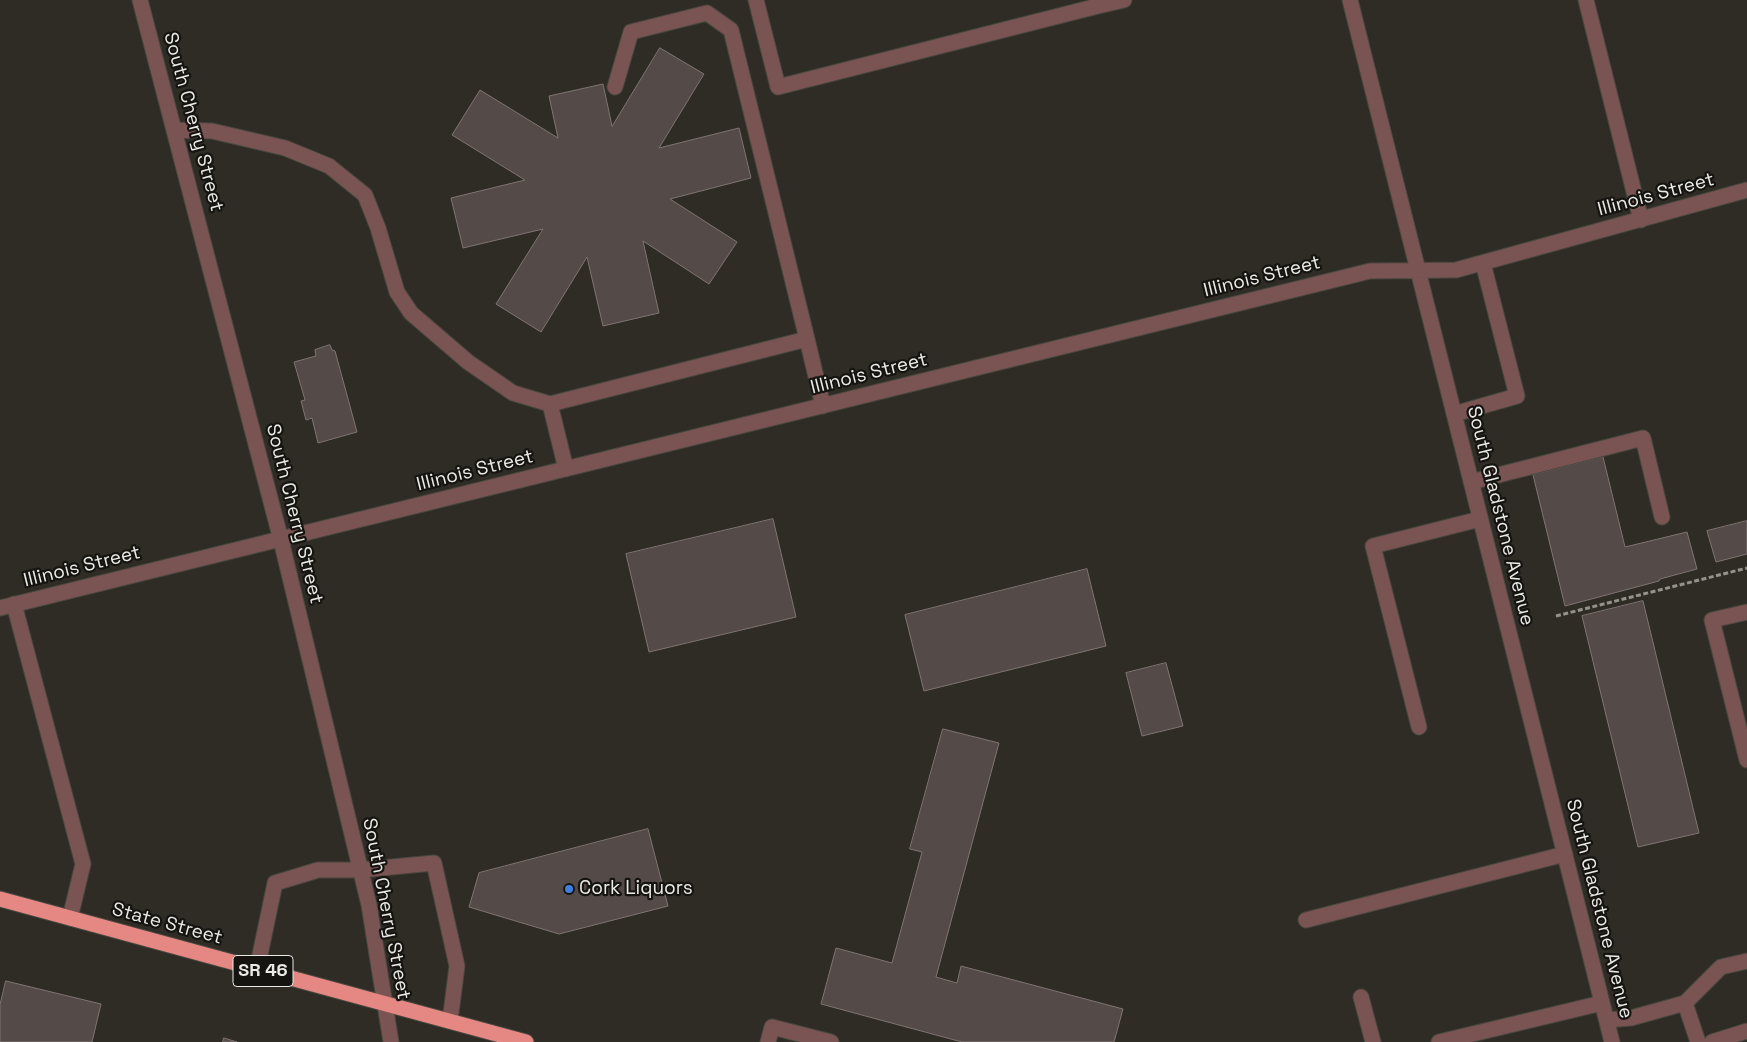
<!DOCTYPE html>
<html>
<head>
<meta charset="utf-8">
<style>
	body { margin:0 }
	canvas { display:block; background:#2e2c24 }
</style>
</head>
<body>
<canvas width="1747" height="1042"></canvas>
<script>
const ctx = document.querySelector('canvas').getContext('2d');
ctx.lineJoin = 'round';
function fill(path, color) { ctx.fillStyle = color; ctx.fill(path, 'evenodd'); }
function trace(path, color, width, dash) { ctx.strokeStyle = color; ctx.lineWidth = width; ctx.lineCap = dash ? 'butt' : 'round'; ctx.setLineDash(dash || []); ctx.stroke(path); }
function drawText(font, color, halo, rows, align = 'center') {
  ctx.font = font + ' "Space Grotesk",sans-serif'; ctx.lineWidth = 4.5; ctx.setLineDash([]); ctx.textBaseline = 'middle'; ctx.strokeStyle = halo; ctx.fillStyle = color; for (const [text, x, y, turn = 0] of rows) {
    ctx.save(); ctx.translate(x, y); ctx.rotate((+turn || 0) * Math.PI / 180); ctx.textAlign = isNaN(turn) ? turn : align; if (halo) ctx.strokeText(text, 0, 0); ctx.fillText(text, 0, 0); ctx.restore();
  }
}
const building = new Path2D(`
	M660,48L704,74L659,148L739,128L751,178L670,199L737,242L709,284L643,241L659,313L603,326L587,257L541,332L496,304L543,229L463,248L451,198L525,180L452,135L480,90L558,138L549,96L603,84L612,126Z
	M330,345L332,350L335,351L357,432L318,443L312,418L306,420L301,401L305,400L294,362L316,356L315,350Z
	M1603,457L1625,547L1687,532L1697,569L1660,579L1659,581L1565,606L1533,475Z
	M773,519L796,617L649,652L626,554Z
	M1747,521V554L1716,562L1707,531Z
	M1087,569L1106,646L924,691L905,615Z
	M1643,601L1699,833L1638,847L1582,616Z
	M1166,663L1183,726L1142,736L1126,673Z
	M943,729L999,743L936,977L957,983L961,966L1123,1009L1114,1042H962L821,1004L836,948L892,963L922,852L910,849Z
	M648,829L668,906L559,934L469,907L479,873Z
	M6,981L101,1004L92,1042H0V1005Z
	M224,1038L237,1042H223Z`);
fill(building, '#544a48');
trace(building, '#7f7472', 1);
const minor = new Path2D(`
	M140,0L281,540L369,905L391,1042
	M756,0L778,87L1098,6L1096,0
	M1350,0L1612,1042
	M1586,0L1641,220
	M1098,6L1124,0
	M615,87L631,32L707,13L731,30L807,339
	M174,130L212,131L285,148L329,166L365,195L378,228L397,292L411,313L468,362L513,393L550,404L807,339L823,406
	M550,404L566,469
	M1454,414L1517,396L1483,263
	M1471,482L1643,438L1662,517
	M14,604L83,864L70,918
	M0,608L1370,271L1456,270L1747,190
	M1747,612L1712,620L1747,760
	M1419,727L1373,546L1480,519
	M1306,920L1565,854
	M257,969L275,883L318,870H360L434,863L457,966L450,1021
	M1361,997L1373,1042
	M1685,1003L1721,967L1747,961
	M1607,1020L1631,1018L1685,1003L1698,1042
	M768,1042L772,1027L831,1042
	M1439,1042L1602,1003
	M1712,1042L1747,1031`);
const highway = new Path2D(`
	M0,899L526,1042`);
trace(minor, '#48473f', 17);
trace(highway, '#48473f', 17);
trace(new Path2D(`
	M1556,616L1747,568`), '#93928b', 3, [5, 2.5]);
trace(minor, '#7a5452', 15);
trace(highway, '#e58883', 15);
for (const [x, y, r, color] of [
	[569,889,5,"#3f7fe0"]
]) { const dot = new Path2D(); dot.arc(x, y, r, 0, 2 * Math.PI); ctx.fillStyle = color; ctx.fill(dot); trace(dot, '#151411', 2); }
for (const [x, y, w] of [
	[263,971,60]
]) { const box = new Path2D(); box.roundRect(x - w / 2, y - 15.5, w, 31, 4); ctx.fillStyle = '#151411'; ctx.fill(box); trace(box, '#ebeae5', 1); }
drawText('bold 18px', '#ebeae5', null, [
	["SR 46",263,971]
]);
drawText('19px', '#ebeae5', '#151411', [
	["South Cherry Street",193,122,75],
	["Illinois Street",1656,195,-15],
	["Illinois Street",1262,277,-14],
	["Illinois Street",869,374,-14],
	["Illinois Street",475,471,-14],
	["South Cherry Street",294,514,76],
	["South Gladstone Avenue",1500,516,76],
	["Illinois Street",82,567,-14],
	["South Cherry Street",386,909,79],
	["South Gladstone Avenue",1599,909,76],
	["State Street",167,924,15]
]);
drawText('19px', '#ebeae5', '#151411', [
	["Cork Liquors",579,889]
], 'left');
</script>
</body>
</html>
